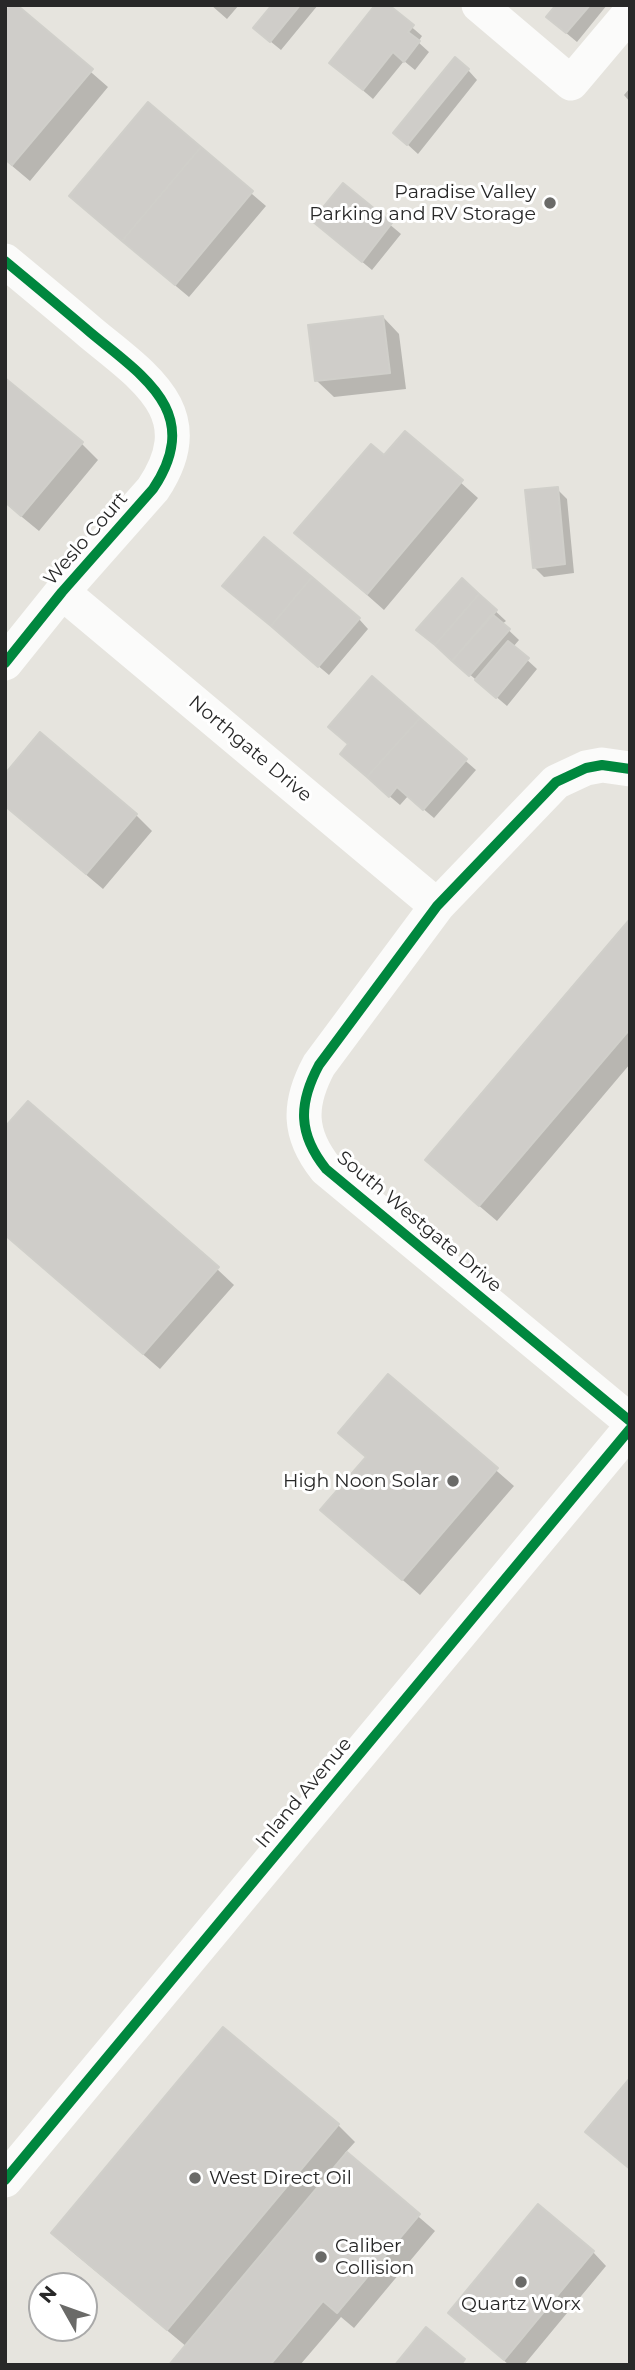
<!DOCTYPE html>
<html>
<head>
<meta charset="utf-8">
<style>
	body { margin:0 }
	#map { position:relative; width:635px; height:2370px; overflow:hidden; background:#e6e4de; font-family:Montserrat,sans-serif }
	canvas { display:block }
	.frame { position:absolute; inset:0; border:7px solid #282828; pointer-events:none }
	.north { position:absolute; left:28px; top:2272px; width:70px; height:70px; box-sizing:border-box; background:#fff; border:2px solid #a9a9a9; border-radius:50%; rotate:310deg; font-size:19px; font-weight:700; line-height:28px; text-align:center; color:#282828 }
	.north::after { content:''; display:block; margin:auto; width:24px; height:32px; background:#6a6a68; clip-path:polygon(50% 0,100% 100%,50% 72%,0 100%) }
</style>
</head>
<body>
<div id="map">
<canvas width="635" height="2370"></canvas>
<div class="frame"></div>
<div class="north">N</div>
</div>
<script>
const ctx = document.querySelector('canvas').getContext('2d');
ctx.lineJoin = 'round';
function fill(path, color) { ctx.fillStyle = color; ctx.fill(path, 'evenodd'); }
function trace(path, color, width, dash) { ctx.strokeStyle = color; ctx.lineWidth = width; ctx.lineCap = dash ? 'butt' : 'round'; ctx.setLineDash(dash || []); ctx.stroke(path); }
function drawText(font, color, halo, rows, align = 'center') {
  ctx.font = font + ' Montserrat,sans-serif'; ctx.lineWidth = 6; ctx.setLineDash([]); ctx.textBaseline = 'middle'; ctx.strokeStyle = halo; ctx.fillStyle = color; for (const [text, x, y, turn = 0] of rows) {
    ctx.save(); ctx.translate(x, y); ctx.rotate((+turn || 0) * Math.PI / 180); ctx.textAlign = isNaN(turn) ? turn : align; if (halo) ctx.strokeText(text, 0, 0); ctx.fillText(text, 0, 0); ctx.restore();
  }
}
fill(new Path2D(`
	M14,5L108,87L30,181L5,160V15Z
	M211,5H239L227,19Z
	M274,5H318L281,50L265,37Z
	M386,5L422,36L418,42L429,52L415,70L404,61L373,99L331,63Z
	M559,5H607L577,42L559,27Z
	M468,70L477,80L418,154L395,133Z
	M630,88V102L624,95Z
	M148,105L266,206L189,297L85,210Z
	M343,185L401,234L372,270L324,230Z
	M383,317L399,334L406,389L334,397L317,381Z
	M5,380L81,443L98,460L39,531L5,503Z
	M405,433L478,498L384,610L297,533L385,457Z
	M557,489L567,499L574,573L544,577L534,567Z
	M462,580L506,621L502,624L519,640L513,647L537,669L507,706L429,640Z
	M235,596L359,619L368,629L329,675Z
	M372,679L476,770L434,818L408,796L400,805L352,764Z
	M5,806L136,815L152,831L103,889Z
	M630,922V1064L497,1221L444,1176Z
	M5,1235L217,1269L234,1285L160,1369Z
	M389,1377L514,1486L420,1595L322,1510L367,1458L340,1433Z
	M223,2029L338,2125L355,2142L345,2153L435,2231L354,2328L341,2317L300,2365H171L187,2347L69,2249L53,2233Z
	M593,2252L606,2266L524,2365H509L450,2313Z`), '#0003');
const building = new Path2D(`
	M11,5H17L93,69L12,165L5,159V12Z
	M272,5H300L270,42L253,28Z
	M375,5H389L414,25L408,32L420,41L404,62L393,52L363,90L329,63Z
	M556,5H590L566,33L546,17Z
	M455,57L469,69L407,145L393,133Z
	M148,102L201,147L122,241L69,196Z
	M201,147L253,191L175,285L122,241Z
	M343,183L392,223L362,262L312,221Z
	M383,316L390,373L315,381L308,325Z
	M5,378L83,442L21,516L5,502Z
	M405,431L463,480L367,594L294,533L371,444L384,455Z
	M558,487L565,564L533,568L525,490Z
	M264,537L312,577L271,626L222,586Z
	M312,577L360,618L318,667L271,626Z
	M462,578L479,594L435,645L416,630Z
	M479,594L497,610L452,661L435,645Z
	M492,614L510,629L469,676L452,661Z
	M508,641L529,658L496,698L475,680Z
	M372,676L420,718L367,777L340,754L348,744L328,727Z
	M420,718L467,759L423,810L397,787L389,797L367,777Z
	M40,732L137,814L86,874L5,806V774Z
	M630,919V1029L479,1206L425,1160Z
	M28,1101L219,1267L143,1354L5,1235V1127Z
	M388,1374L498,1468L402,1580L320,1510L366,1457L338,1433Z
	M223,2027L339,2124L167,2330L51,2233Z
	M630,2078V2169L585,2132Z
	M347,2152L420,2214L337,2313L323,2301L270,2365H169Z
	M538,2204L594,2251L504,2360L448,2313Z
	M426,2327L465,2359L461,2365H395Z`);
fill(building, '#cfcdc9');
trace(building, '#d0cfca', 2);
trace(new Path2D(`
	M479,5L571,83L630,13
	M5,261C34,285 63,309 91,333C144,377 204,413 153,489L62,592L5,663
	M62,592L437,906
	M630,769L602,765L586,768L556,782L437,906L319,1065C298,1104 298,1134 326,1169L630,1421
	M5,2180L630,1429`), '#fbfbfa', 35);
trace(new Path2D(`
	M5,261C34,285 63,309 91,333C144,377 204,413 153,489L62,592L5,663
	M630,769L602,765L586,768L556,782L437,906L319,1065C298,1104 298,1134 326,1169L630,1421
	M5,2180L630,1429`), '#00873e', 10);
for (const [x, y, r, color] of [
	[550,203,7,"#6a6a68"],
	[453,1481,7,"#6a6a68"],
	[195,2178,7,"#6a6a68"],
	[321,2257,7,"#6a6a68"],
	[521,2282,7,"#6a6a68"]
]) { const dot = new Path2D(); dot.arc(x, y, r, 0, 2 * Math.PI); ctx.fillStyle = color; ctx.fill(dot); trace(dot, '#fff', 2.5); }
drawText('19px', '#282828', '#fff', [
	["Paradise Valley",536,192],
	["Parking and RV Storage",536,214],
	["High Noon Solar",439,1481],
	["West Direct Oil",209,2178,"left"],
	["Caliber",335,2246,"left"],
	["Collision",335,2268,"left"],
	["Quartz Worx",521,2304,"center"]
], 'right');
drawText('19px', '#282828', '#fff', [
	["Weslo Court",86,539,-49],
	["Northgate Drive",250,749,40],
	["South Westgate Drive",419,1222,40],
	["Inland Avenue",304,1793,-50]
]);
</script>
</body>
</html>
